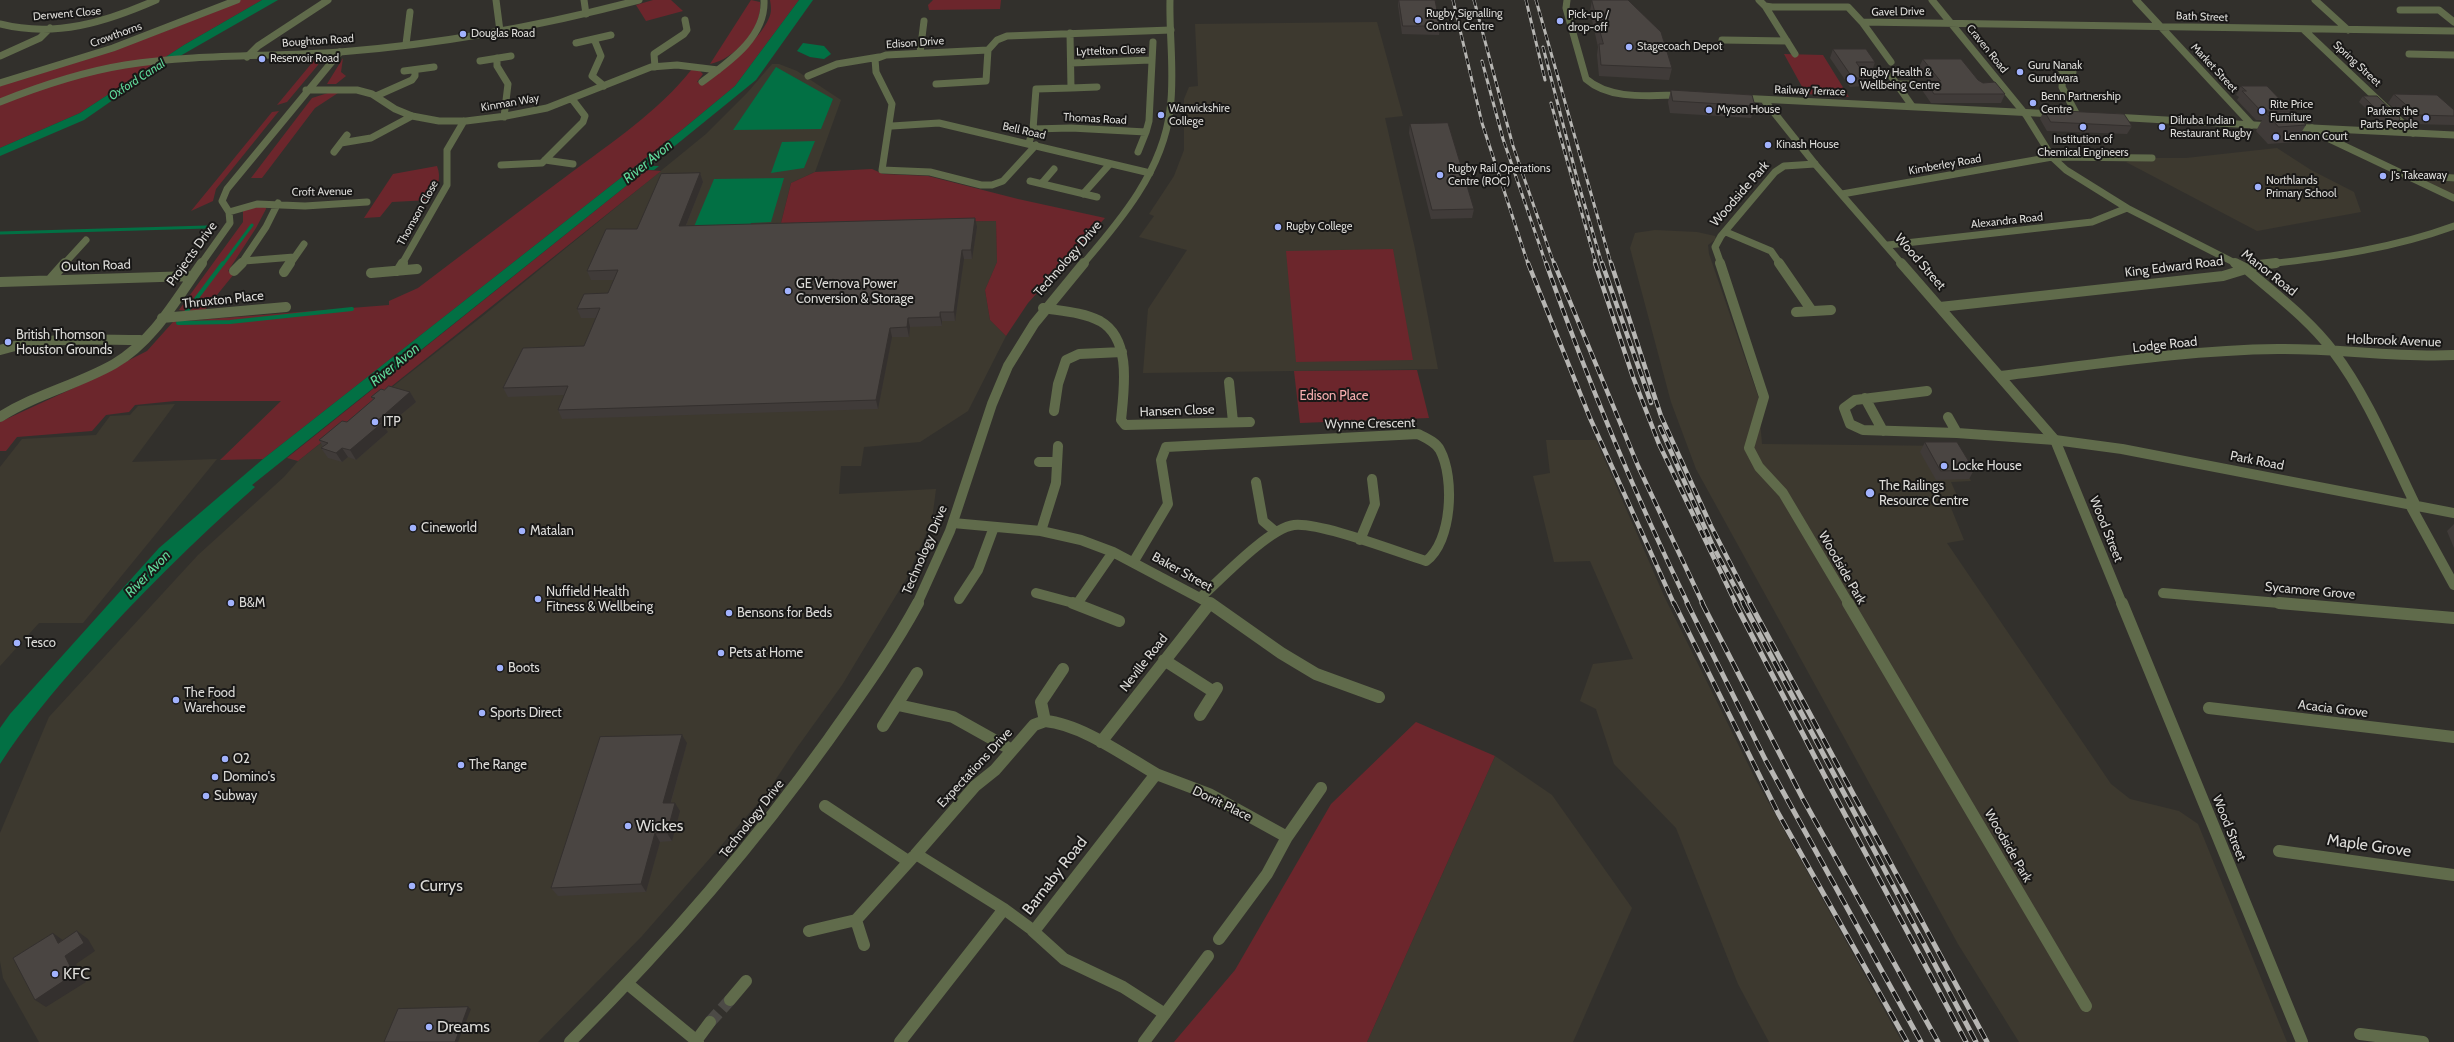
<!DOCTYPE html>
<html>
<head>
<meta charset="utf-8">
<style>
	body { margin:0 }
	canvas { display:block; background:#32302c }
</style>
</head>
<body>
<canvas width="2454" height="1042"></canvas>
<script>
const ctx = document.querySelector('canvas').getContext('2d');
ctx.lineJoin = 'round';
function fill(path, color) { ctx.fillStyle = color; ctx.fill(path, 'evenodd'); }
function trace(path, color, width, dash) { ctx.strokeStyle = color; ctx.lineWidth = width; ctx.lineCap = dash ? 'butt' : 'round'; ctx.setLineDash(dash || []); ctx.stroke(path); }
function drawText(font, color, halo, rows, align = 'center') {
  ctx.font = font + ' Cabin,sans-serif'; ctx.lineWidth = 4; ctx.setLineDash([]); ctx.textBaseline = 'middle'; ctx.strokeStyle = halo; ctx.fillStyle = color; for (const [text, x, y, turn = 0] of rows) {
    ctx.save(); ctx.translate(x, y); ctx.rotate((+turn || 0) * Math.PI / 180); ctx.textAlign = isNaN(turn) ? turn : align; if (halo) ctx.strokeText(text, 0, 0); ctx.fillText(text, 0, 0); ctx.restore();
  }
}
fill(new Path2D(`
	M1377,22L1403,116L1385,118L1415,249L1438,369L1143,373L1148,309L1187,250L1139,237L1154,216L1149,214L1174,176L1184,150V99L1189,87L1198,86L1195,24Z
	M772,64H779L797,71L841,100L815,172L791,183L781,223L996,221L997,262L985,290L990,320L1006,336L968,411L920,442L864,447L861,466H841L839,494L936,489L932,520L906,579L842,685L796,749L766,794L642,936L538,1042H39L3,978L0,961V833L49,717L198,555L284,477L298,461L484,315L706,134L747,93Z
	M2277,148L2311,170L2354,192L2361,212L2257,231L2126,162L2141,158H2186Z
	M2417,178L2454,182V195Z
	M1655,230L1697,232L1715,236L1716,239L1708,245L1709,254L1758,396L1762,444L1952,446L1971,481L1951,482L1961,505L1949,503L1964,540L1947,543L2111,784L2130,799L2179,811L2198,824L2287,1042H2019L1958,944L1696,469L1671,402L1630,248L1635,233Z
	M175,404L132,462L217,459L83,623H39L0,666V467L22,439L96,435L110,416L130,415L138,406Z
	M1546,440H1596L1665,598L1756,780L1902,1042H1769L1738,984L1676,828L1614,764L1596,709L1580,701L1593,664L1633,659L1590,561L1554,562L1533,476L1550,473Z
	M1495,756L1552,795L1632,908L1573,1042H1367Z`), '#3d392f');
fill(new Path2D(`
	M241,0H262L184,45L80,113L0,148V86L171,29Z
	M653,0H671L683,11L646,21L636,5Z
	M751,0L760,2C763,28 735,59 710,64Z
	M770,0H799L735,86L683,129L263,459L220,460L281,401H175L135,405L129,412L106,415L92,431L17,437L6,451H0V422L78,386L147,351L173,322L389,305V301L418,288C468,250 518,212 568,175C611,143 659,111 692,69L700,71L703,74L697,82L705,84C724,69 760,40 769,18C772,12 771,6 770,0Z
	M933,0H1001L1000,9L929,10L928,5Z
	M1784,54L1823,55L1849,97L1806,94Z
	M316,58L319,60L318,65L287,102L277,105Z
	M343,58L341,72L346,76L336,84H327Z
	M328,93H338L315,108L262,178H251L312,98Z
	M279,111L216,189L213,201L191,211L272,112Z
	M437,166C442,179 437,188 430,200L392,202L380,217L364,218L393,174Z
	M872,169L883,174L928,176L1018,199L1105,218L1028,303L1006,336L990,320L985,290L997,262L996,221L781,223L791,183L815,172Z
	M646,170L661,171L298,461L287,458Z
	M265,205L266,209L256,228L228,271L234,274L204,311L193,312L179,310L243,222V210Z
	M1393,249L1413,360L1296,362L1286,251Z
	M1417,370L1429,418L1300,423L1294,371Z
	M1416,722L1495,756L1367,1042H1174L1235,970L1331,804Z`), '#6c262c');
fill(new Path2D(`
	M262,0H278L159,68L84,120L0,156V148L80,113L184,45Z
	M799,0H813L756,80L650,166H659L654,170H646L252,485L255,487C194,541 138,596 84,657C54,691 25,725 0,764V728L10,714L159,548L263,459L683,129L735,86Z
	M803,43L824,46L831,54L824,59L810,57L797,51Z
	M776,67L833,99L821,129L733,130Z
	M815,141L804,168L771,173L782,142Z
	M784,178L771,222L751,223L750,227L693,229L714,179Z`), '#027044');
trace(new Path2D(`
	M0,233L207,227
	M223,264L252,225`), '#027044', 3);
trace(new Path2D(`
	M223,263L178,323L230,322L352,309`), '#027044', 4);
trace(new Path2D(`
	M710,1022L730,1000`), '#4c4a46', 12, [12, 6]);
trace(new Path2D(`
	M496,0L500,31
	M584,0L586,14
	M1759,0L1765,6L1772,7H1848L1862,22L2454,31
	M1932,0L2026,115L2052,157L2066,170L2127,208L2237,264
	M2136,0L2252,125
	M2315,0L2348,30
	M1765,6L1795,54
	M2400,10H2439L2454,22
	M1862,22L1891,62
	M0,24C55,38 106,22 156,0
	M2303,29L2413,133
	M594,39L601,56L592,76L604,86
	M1722,40L1787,41
	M576,43L611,35
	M406,44L410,12
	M920,53L924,21
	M2409,54L2454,55
	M0,56L40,38L50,28
	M247,57L258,46L328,0
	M497,58V66L508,84L504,117
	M480,61L511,56
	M1071,63L1151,60
	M655,67L654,54L684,34L687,30L685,20
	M2060,68L2063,72L2062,87L2077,115
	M404,71L434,67
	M2063,72H2073
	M808,76L837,64L879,57
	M1891,76L1912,106
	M702,82C729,62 766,37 764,0
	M0,83L113,48L237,0
	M936,84L986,81L988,50
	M1897,84H1910
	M1071,88L1097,87
	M306,90H357L372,94L395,109L412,116L439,121H466L506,116L547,108L651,67L677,65L718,70
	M376,96L412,80L415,76V70
	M892,126L939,123L1150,173
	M2312,128L2319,134L2454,198
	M1033,129L1071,128L1146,132L1149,121L1153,42
	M341,143L371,138L412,116
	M1029,143L1033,129L1036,89L1071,88L1070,33
	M1036,145L1003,181L992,185H981L930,172L882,170L892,104L876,72L875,59L886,55L988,50L997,40L1007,36L1171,30
	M334,152L347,135
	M1138,152L1146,132
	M545,160L573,164
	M501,165L542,163L583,122L585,116L572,99
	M2410,175L2454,178
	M1030,181L1097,197
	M1042,183L1054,169
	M1083,194L1109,165
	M1842,194L2052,157L2152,158
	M229,212L257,204L305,206L367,202
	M1726,232L1771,251L1780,264
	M1888,245L2092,222L2127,208
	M244,261L294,257
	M64,264L86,240
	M201,264L230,223L229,212L222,201L227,189L340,52
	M241,264L266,227L278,203
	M290,264L304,244
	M402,264L447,185V150L464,121
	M1721,264L1715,247L1721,236L1775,172L1784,166L1815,164
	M2268,264C2331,257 2394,248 2454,226`), '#606b4b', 7);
trace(new Path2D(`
	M1720,263L1764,397L1749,448L1759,467L1783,493L1849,604
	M1779,263L1812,311
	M2235,263L2245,268C2275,294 2309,319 2333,351C2368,397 2390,453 2415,504
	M234,271L242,263
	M398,271L403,263
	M284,272L290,263
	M371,273L417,269
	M50,280L65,263
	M0,282L192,276
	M1940,307L2223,276L2259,265L2276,263
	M1043,308C1061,311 1083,312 1100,321C1132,339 1124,389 1121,420L1125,425L1250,422
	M1796,312L1831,310
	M162,318L286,307
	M0,350C46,336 93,340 140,340
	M2000,376C2092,365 2185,350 2278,349C2337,348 2395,358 2454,355
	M1229,382L1233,422
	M1927,391L1855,400L1844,408L1850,424L1863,430L1957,433L2055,440L2122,449L2454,513
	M1865,398L1883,431
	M1054,411L1058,384L1066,360L1079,354L1122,352
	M0,417C36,394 77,385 114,364C153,342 177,298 202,263
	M1948,417L1957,433
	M1039,462H1056
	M1256,482L1263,521L1276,532
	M2409,503L2454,585
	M953,523L1041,531L1081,540L1113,552L1211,604
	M1041,531L1056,483L1058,446
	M1360,540L1375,504L1372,479
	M1134,561L1168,504L1161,460L1166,447L1418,434C1426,438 1436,442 1440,450C1455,478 1452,542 1426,561C1397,552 1320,522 1294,525C1269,528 1221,579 1201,597
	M1036,593L1077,604
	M2163,593L2291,604
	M959,599L978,570L994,527
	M1077,604L1113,552`), '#606b4b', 10);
trace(new Path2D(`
	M1073,603L1119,621
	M1210,603L1281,653L1316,674L1379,697
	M1848,603L2086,1006
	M2279,603L2454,618
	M1164,660L1214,692
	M898,705L953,717L1012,750
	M2209,708L2454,737
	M1200,715L1217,688
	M1045,721L1041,702L1063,669
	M1045,721C1081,724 1125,756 1156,774L1034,931L1004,909L916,854L975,786L995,770L1034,725Z
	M883,726L917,673
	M1101,742L1210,603
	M1156,774L1209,794L1287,837
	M825,806L908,861
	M2279,851L2454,875
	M856,920L913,857
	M809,931L856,920L864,945
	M1033,931L1064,959L1123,987L1165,1014
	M1219,939L1267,874L1287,837L1321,788
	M629,985L698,1042
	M730,1000L746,981
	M2360,1034L2423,1042
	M696,1041L710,1022
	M900,1042L1004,909
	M1144,1042L1208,956`), '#606b4b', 12);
trace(new Path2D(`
	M1567,0L1566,8L1586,79C1611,101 1652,95 1683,95
	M1739,98L2055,114
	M1764,100L1815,164L1902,264
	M0,102C40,86 82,72 125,65C196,54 269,57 340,52C441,44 541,26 639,0
	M2113,117L2272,126
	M2292,127L2454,135
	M1083,264C1121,220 1163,170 1170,110C1175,74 1169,36 1170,0`), '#606b4b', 7);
trace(new Path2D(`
	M1901,263L2055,440L2122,604
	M917,604L950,531L992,404L1008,366L1034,324L1084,263`), '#606b4b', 10);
trace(new Path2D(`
	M2122,603L2302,1042
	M570,1042C664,948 751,848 829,739C860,695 892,651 918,603`), '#606b4b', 12);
const railFar2 = new Path2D(`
	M1453,0L1482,123L1528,264
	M1474,0L1513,146L1554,264
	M1526,0L1545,80
	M1536,0L1611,264
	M1543,47L1578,182L1602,264
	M1482,61L1503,139L1546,264
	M1551,103L1596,264`);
const railFar1 = new Path2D(`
	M1528,263L1590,418L1674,604
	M1546,263C1587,379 1634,493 1688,604
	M1554,263L1638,466L1703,604
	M1595,263L1633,377L1659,444L1736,604
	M1602,263L1651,403
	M1611,263L1661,416L1711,526L1751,604
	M1660,427L1713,546L1744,604`);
const rail = new Path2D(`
	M1674,603L1778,813L1907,1042
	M1687,603L1765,759L1921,1042
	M1702,603L1803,799L1938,1042
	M1735,603L1834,794L1966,1042
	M1743,603L1976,1042
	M1750,603L1987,1042`);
trace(railFar2, '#b7b6b3', 3);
trace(railFar1, '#b7b6b3', 4.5);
trace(rail, '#b7b6b3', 5);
trace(railFar2, '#191817', 2, [6]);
trace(railFar1, '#191817', 3, [8]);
trace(rail, '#191817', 3.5, [11]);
fill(new Path2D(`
	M1398,0H1435L1440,26L1439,35L1402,34L1398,5Z
	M1592,0L1672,68L1669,80L1599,76L1597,55L1598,47L1590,11Z
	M1833,49L1875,62L1872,71H1862L1867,78L1864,86L1850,87L1830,58Z
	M1923,59L2005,94L2001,103H1931L1922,90L1926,82H1930L1919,67Z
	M2241,86L2291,111L2289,114L2306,125L2295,142L2268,144L2256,131L2262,120H2256L2237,100L2239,97L2236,95Z
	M1671,90L1755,106L1751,118L1670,113L1668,102Z
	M2394,94L2454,110V125L2412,124L2388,103Z
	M2363,96L2399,121L2395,127L2384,126L2359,102Z
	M2044,110L2132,126L2127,134L2047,131L2040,119Z
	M1410,124L1474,209L1472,218L1431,219L1409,133Z
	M700,173L703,182L686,226L977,227L972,259H964L955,321H942V326L910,327L909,337H892L878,409L562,419L558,410L564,395L508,397L503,388L584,346L596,318H581L577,309L608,293L614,280H591L587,271L637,229Z
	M384,390L410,392L416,402L385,428L388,432L356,460L348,457L342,462L328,458L321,448L323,447L319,440L347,422L373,400L371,397Z
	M1925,442L1974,470L1969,479L1936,480L1920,452Z
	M2454,524V548L2447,531Z
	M687,743L671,803L680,811L672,841L660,842L646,892L558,896L551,888Z`), '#403b39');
fill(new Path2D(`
	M700,173L703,182L682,235L679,226Z
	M975,218L977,227L972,259L971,250Z
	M962,250L964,259L955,321L954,312Z
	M940,312L942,321V326L940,317Z
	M908,318L910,327L909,337L907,327Z
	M890,328L892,337L878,409L876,400Z
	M410,392L416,402L385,428L388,432L356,460L350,450L376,422Z
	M342,448L348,457L342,462L336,453Z
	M682,735L687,743L668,812L663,803Z
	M675,803L680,811L672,841L667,833Z
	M655,833L660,842L646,892L641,884Z
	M77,931L88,939L95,951L76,964L86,982L46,1007L35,1000L65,956Z
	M53,933L64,941L58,943Z
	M468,1007L471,1009L458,1042H455Z`), '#34302e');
const building = new Path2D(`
	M1399,0H1435L1440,26H1403Z
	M1592,0H1628L1661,32L1672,68L1601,65L1599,44H1603Z
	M1833,49H1866L1875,62H1856L1867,78H1853Z
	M1923,59H1961L1978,80L1983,83L1995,82L2005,94H1934L1926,82L1940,81Z
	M2241,86H2267L2291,111H2261L2242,91H2246Z
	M1671,90L1752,95L1755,106L1673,101Z
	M2394,94L2437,95L2454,110V116L2418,115Z
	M2363,96H2377L2400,118L2399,121H2389Z
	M2044,110L2124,114L2132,126L2051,122Z
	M2266,113L2297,114L2306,125L2279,127Z
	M1448,123L1474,209L1432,210L1410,124Z
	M700,173L679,226L975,218L971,250H962L954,312H940V317L908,318L907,327L890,328L876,400L558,410L568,386L503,388L523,348L584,346L600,308L577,309L584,294L608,293L618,270L587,271L606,229H637L661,174Z
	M389,386L410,392L376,422L382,423L350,450L342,448L336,453L321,448L328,443L319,440L342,421L347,422L375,398L371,397L381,389L384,390Z
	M1925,442H1957L1974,470L1941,471Z
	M682,735L663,803H675L667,833H655L641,884L551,888L600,737Z
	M77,931L84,943L65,956L74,974L35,1000L13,958L53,933L58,943Z
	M468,1007L455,1042H384L398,1009Z`);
fill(building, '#4a4542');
trace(building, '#34302e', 1);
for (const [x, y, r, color] of [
	[1418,20,4,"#a1b2fd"],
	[1560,21,4,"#a1b2fd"],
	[463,34,4,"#a1b2fd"],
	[1629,47,4,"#a1b2fd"],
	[262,59,4,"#a1b2fd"],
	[2020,72,4,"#a1b2fd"],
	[1851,79,5,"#a1b2fd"],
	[2033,103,4,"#a1b2fd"],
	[1709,110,4,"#a1b2fd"],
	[2262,111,4,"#a1b2fd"],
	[1161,115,4,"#a1b2fd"],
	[2426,118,4,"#a1b2fd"],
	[2083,127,4,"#a1b2fd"],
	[2162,127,4,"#a1b2fd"],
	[2276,137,4,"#a1b2fd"],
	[1768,145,4,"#a1b2fd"],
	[1440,175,4,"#a1b2fd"],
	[2383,176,4,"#a1b2fd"],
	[2258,187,4,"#a1b2fd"],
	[1278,227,4,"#a1b2fd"],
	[788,291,4,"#a1b2fd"],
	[8,342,4,"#a1b2fd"],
	[375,422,4,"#a1b2fd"],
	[1944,466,4,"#a1b2fd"],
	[1870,493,5,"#a1b2fd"],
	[413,528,4,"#a1b2fd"],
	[522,531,4,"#a1b2fd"],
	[538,599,4,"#a1b2fd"],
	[231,603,4,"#a1b2fd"],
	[729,613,4,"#a1b2fd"],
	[17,643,4,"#a1b2fd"],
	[721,653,4,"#a1b2fd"],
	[500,668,4,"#a1b2fd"],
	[176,700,4,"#a1b2fd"],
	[482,713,4,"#a1b2fd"],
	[225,759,4,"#a1b2fd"],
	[461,765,4,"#a1b2fd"],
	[215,777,4,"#a1b2fd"],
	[206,796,4,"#a1b2fd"],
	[628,826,4,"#a1b2fd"],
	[412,886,4,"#a1b2fd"],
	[55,974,4,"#a1b2fd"],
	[429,1027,4,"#a1b2fd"]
]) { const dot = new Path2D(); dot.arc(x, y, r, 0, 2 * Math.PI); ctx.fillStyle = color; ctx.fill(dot); trace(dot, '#191817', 1.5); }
drawText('11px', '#dcdbd8', '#191817', [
	["Gavel Drive",1898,12,-1],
	["Derwent Close",67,14,-5],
	["Bath Street",2202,17,2],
	["Crowthorns",116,35,-20],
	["Boughton Road",318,41,-4],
	["Edison Drive",915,43,-4],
	["Craven Road",1987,49,51],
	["Lyttelton Close",1111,51,-2],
	["Spring Street",2357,64,43],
	["Market Street",2214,68,47],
	["Railway Terrace",1810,91,2],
	["Kinman Way",510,103,-10],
	["Thomas Road",1095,119,3],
	["Bell Road",1024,131,13],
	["Kimberley Road",1945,165,-10],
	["Croft Avenue",322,192,-1],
	["Thomson Close",418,213,-61],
	["Alexandra Road",2007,221,-6]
]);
drawText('11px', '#dcdbd8', '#191817', [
	["Rugby Signalling",1426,14],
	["Control Centre",1426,27],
	["Pick-up /",1568,15],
	["drop-off",1568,28],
	["Douglas Road",471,34],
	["Stagecoach Depot",1637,47],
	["Reservoir Road",270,59],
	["Guru Nanak",2028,66],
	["Gurudwara",2028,79],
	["Rugby Health &",1860,73],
	["Wellbeing Centre",1860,86],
	["Benn Partnership",2041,97],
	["Centre",2041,110],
	["Rite Price",2270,105],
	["Furniture",2270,118],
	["Warwickshire",1169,109],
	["College",1169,122],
	["Myson House",1717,110],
	["Parkers the",2418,112,"right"],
	["Parts People",2418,125,"right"],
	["Dilruba Indian",2170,121],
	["Restaurant Rugby",2170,134],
	["Lennon Court",2284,137],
	["Institution of",2083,140,"center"],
	["Chemical Engineers",2083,153,"center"],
	["Kinash House",1776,145],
	["Rugby Rail Operations",1448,169],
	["Centre (ROC)",1448,182],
	["J's Takeaway",2391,176],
	["Northlands",2266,181],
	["Primary School",2266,194],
	["Rugby College",1286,227]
], 'left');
drawText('italic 12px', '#61d99a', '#191817', [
	["Oxford Canal",137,80,-33]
]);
drawText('13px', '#dcdbd8', '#191817', [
	["Woodside Park",1740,194,-49],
	["Projects Drive",192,254,-54],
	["Technology Drive",1068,259,-49],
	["Wood Street",1920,262,49],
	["Oulton Road",96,266,-2],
	["King Edward Road",2174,267,-7],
	["Manor Road",2269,273,38],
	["Thruxton Place",223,300,-6],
	["Holbrook Avenue",2394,341,2],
	["Lodge Road",2165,345,-6],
	["Hansen Close",1177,411,-2],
	["Wynne Crescent",1370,424,-1],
	["Park Road",2257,461,11],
	["Wood Street",2106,529,68],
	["Technology Drive",925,550,-67],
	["Woodside Park",1842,568,60],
	["Baker Street",1182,572,29],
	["Sycamore Grove",2310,591,5],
	["Neville Road",1144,663,-52],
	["Acacia Grove",2333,709,7],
	["Expectations Drive",975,768,-47],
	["Dorrit Place",1222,804,26],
	["Technology Drive",752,819,-52],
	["Wood Street",2229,828,68],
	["Woodside Park",2008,846,60]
]);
drawText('13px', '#dcdbd8', '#191817', [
	["GE Vernova Power",796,284],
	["Conversion & Storage",796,299],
	["British Thomson",16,335],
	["Houston Grounds",16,350],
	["ITP",383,422],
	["Locke House",1952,466],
	["The Railings",1879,486],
	["Resource Centre",1879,501],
	["Cineworld",421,528],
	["Matalan",530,531],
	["Nuffield Health",546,592],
	["Fitness & Wellbeing",546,607],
	["B&M",239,603],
	["Bensons for Beds",737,613],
	["Tesco",25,643],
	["Pets at Home",729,653],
	["Boots",508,668],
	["The Food",184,693],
	["Warehouse",184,708],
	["Sports Direct",490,713],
	["O2",233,759],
	["The Range",469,765],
	["Domino's",223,777],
	["Subway",214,796]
], 'left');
drawText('13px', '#f7afb0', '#191817', [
	["Edison Place",1334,396]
]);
drawText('italic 14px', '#61d99a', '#191817', [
	["River Avon",648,162,-39],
	["River Avon",395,365,-39],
	["River Avon",148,574,-46]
]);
drawText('16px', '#dcdbd8', '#191817', [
	["Wickes",636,826],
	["Currys",420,886],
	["KFC",63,974],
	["Dreams",437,1027]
], 'left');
drawText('16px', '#dcdbd8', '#191817', [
	["Maple Grove",2369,846,8],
	["Barnaby Road",1055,876,-52]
]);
</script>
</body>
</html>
